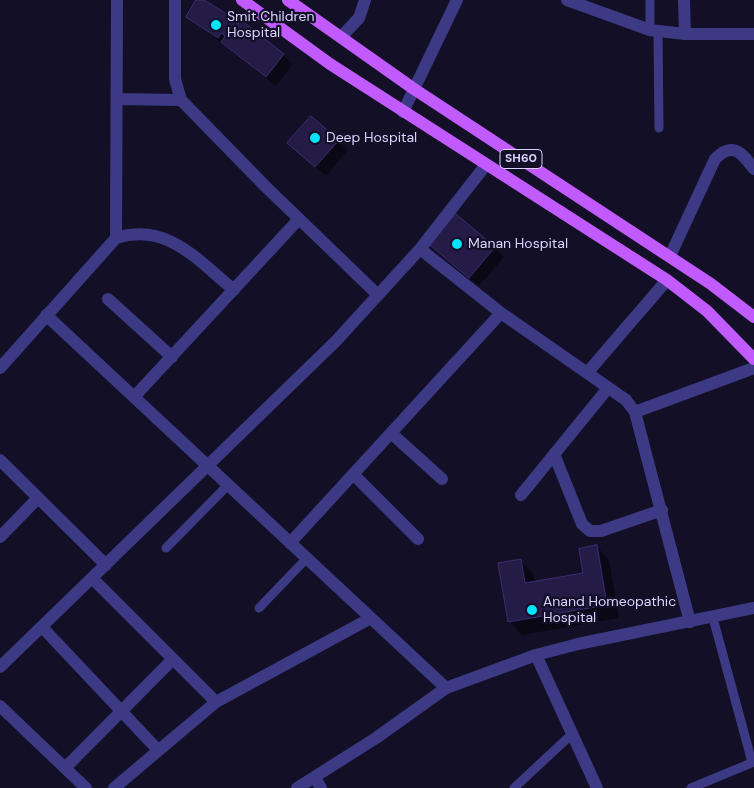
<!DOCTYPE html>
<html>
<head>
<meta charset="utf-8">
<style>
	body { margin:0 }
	canvas { display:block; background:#130f26 }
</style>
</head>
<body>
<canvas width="754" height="788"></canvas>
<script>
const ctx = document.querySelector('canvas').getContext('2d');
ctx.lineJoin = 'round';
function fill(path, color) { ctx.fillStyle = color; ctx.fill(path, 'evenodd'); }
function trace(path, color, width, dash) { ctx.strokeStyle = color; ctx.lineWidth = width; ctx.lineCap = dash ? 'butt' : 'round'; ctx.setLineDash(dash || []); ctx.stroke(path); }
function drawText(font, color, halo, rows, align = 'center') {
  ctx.font = font + ' "DM Sans",sans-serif'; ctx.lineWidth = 4.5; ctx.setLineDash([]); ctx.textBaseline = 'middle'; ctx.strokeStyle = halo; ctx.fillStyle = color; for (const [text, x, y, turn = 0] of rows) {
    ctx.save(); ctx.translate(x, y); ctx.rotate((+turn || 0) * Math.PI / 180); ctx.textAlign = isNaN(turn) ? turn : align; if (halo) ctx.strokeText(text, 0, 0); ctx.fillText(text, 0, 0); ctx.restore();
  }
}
fill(new Path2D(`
	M197,0H202L233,19L283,55L293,64L276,86L187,16Z
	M338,140L348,150L326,176L299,153Z
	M494,248L504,257L479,286L442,254Z
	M597,547L609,560L619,618L522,635L510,622L500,564L520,560L533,573L535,582L585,574Z`), '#0007');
const building = new Path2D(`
	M196,0H204L233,18L232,19L238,24L241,20L284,54L266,77L221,42L225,36L221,33L218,38L186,17Z
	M311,116L339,140L315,167L287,143Z
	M456,214L495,247L469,278L430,245Z
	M597,545L607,605L508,622L498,563L521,559L525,583L583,573L579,549Z`);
fill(building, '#241b47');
trace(building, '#3b2d73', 1);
trace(new Path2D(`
	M650,30V0
	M658,31L659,128
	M166,548L228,485
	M259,608L307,558
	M713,618L752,762
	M514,788L572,734
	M691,788L754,762`), '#3d3a85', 9);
trace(new Path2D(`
	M175,0V79L181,100L266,187L378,295
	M567,0L650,30L685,34H754
	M684,0L685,34
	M341,37L359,18L365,0
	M117,99L181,100
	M403,112L457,0
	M116,238L117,0
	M420,249L501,313L626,400L635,412L690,622
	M670,256L715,159C733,141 742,153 754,169
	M108,299L172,357
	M46,315L446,688
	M0,368L116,238C168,222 198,261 234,290
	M587,373L667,280
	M134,397L299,219
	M635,412L754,368
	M391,433L442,479
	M554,454L582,524L590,531H601L662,510
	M0,460L106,565
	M353,474L418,539
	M521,495L608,388
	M0,537L38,498
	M290,543L501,313
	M92,578L216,702
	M42,627L157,749
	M536,655L597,788
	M0,667L336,341L420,249L485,166
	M65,768L173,659
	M315,778L321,788
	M114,788L216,702L371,618`), '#3d3a85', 12);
trace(new Path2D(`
	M0,706L86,788
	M297,788L376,738L446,688L536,655L578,644L754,608`), '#3d3a85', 12);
trace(new Path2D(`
	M242,0L330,64L667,280L707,311L754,359
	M288,0L414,89L711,284L754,317`), '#c25bff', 12);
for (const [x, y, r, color] of [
	[216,25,6,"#00e5ff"],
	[315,138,6,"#00e5ff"],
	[457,244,6,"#00e5ff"],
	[532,610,6,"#00e5ff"]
]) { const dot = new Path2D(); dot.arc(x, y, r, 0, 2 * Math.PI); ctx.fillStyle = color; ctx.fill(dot); trace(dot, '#130f26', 2); }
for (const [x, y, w] of [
	[521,159,42]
]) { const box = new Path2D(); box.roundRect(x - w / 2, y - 9.5, w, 19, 4); ctx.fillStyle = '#130f26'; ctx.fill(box); trace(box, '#d9d4ff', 1); }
drawText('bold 12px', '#d9d4ff', null, [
	["SH60",521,159]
]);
drawText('14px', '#d9d4ff', '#130f26', [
	["Smit Children",227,17],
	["Hospital",227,33],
	["Deep Hospital",326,138],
	["Manan Hospital",468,244],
	["Anand Homeopathic",543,602],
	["Hospital",543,618]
], 'left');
</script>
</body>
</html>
